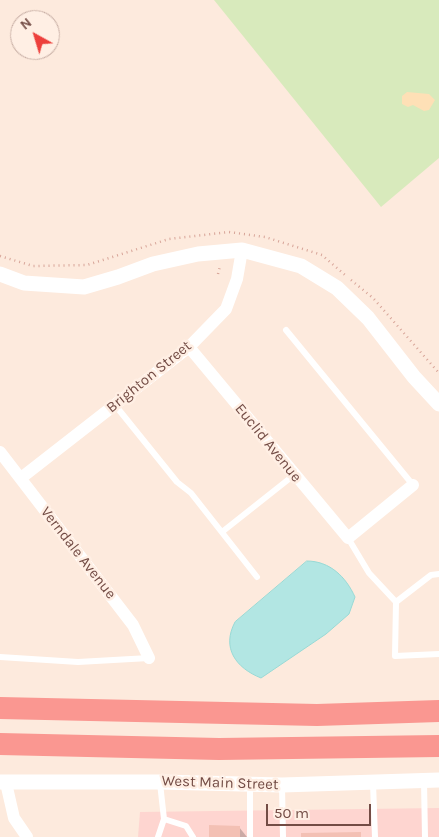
<!DOCTYPE html>
<html>
<head>
<meta charset="utf-8">
<style>
	body { margin:0 }
	#map { position:relative; width:439px; height:837px; overflow:hidden; background:#fdeadd; font-family:Karla,sans-serif }
	canvas { display:block }
	.north { position:absolute; left:10px; top:10px; width:50px; height:50px; box-sizing:border-box; background:#ffefe4; border:1px solid #c7aea4; border-radius:50%; rotate:321deg; font-size:14px; font-weight:700; line-height:20px; text-align:center; color:#734c45 }
	.north::after { content:''; display:block; margin:auto; width:18px; height:22px; background:#ed403c; clip-path:polygon(50% 0,100% 100%,50% 72%,0 100%) }
	.scale { position:absolute; left:266px; top:804px; width:105px; height:22px; box-sizing:border-box; border:2px solid #734c45; border-top:0; padding-left:6px; font-size:15px; line-height:18px; white-space:nowrap; color:#734c45; -webkit-text-stroke:4px #ffefe4; paint-order:stroke }
</style>
</head>
<body>
<div id="map">
<canvas width="439" height="837"></canvas>
<div class="north">N</div>
<div class="scale">50 m</div>
</div>
<script>
const ctx = document.querySelector('canvas').getContext('2d');
ctx.lineJoin = 'round';
function fill(path, color) { ctx.fillStyle = color; ctx.fill(path, 'evenodd'); }
function trace(path, color, width, dash) { ctx.strokeStyle = color; ctx.lineWidth = width; ctx.lineCap = dash ? 'butt' : 'round'; ctx.setLineDash(dash || []); ctx.stroke(path); }
function drawText(font, color, halo, rows, align = 'center') {
  ctx.font = font + ' Karla,sans-serif'; ctx.lineWidth = 5; ctx.setLineDash([]); ctx.textBaseline = 'middle'; ctx.strokeStyle = halo; ctx.fillStyle = color; for (const [text, x, y, turn = 0] of rows) {
    ctx.save(); ctx.translate(x, y); ctx.rotate((+turn || 0) * Math.PI / 180); ctx.textAlign = isNaN(turn) ? turn : align; if (halo) ctx.strokeText(text, 0, 0); ctx.fillText(text, 0, 0); ctx.restore();
  }
}
fill(new Path2D(`
	M439,808V837H138L140,812Z`), '#fed5d0');
fill(new Path2D(`
	M214,0H439V158L381,207Z`), '#d8eabc');
fill(new Path2D(`
	M407,92L429,94L435,100L429,110L424,111L413,105L408,107L402,104V96Z`), '#fee0b6');
const water = new Path2D(`
	M307,561C330,561 346,577 355,597L349,614L326,634L261,678C236,668 221,648 235,622Z`);
fill(water, '#b2e6e3');
trace(water, '#98d9d5', 1);
fill(new Path2D(`
	M239,827L247,837H210Z`), '#0003');
fill(new Path2D(`
	M209,825L240,826V837H209Z
	M361,832V837H301V833Z`), '#f3c0b4');
trace(new Path2D(`
	M0,256L33,266L87,265L169,239L229,232L265,237L322,255L345,275
	M218,274L220,266
	M351,280L373,298L439,373`), '#d7a498', 2.5, [1, 4]);
trace(new Path2D(`
	M286,330L413,485
	M115,405L177,482L191,493L257,577
	M222,532L294,475
	M348,538L369,573L396,602L395,656L439,654
	M396,602L431,575L439,574
	M0,657L78,662L149,658
	M424,781L425,837
	M373,783L375,837
	M282,786L283,837
	M164,819L186,826L193,837
	M158,837L164,819L160,783
	M250,837V785`), '#fff', 6);
trace(new Path2D(`
	M189,347L348,538L413,485
	M0,452L133,625L149,658
	M21,478L189,347L226,309L237,279L242,250
	M6,783L14,818L27,837`), '#fff', 12);
trace(new Path2D(`
	M0,274L24,283L84,287L118,277L153,264L198,254L242,250L301,266L337,288L368,318L414,377L439,404
	M0,782H160L282,785L439,780`), '#fff', 15);
trace(new Path2D(`
	M0,708L317,715L439,711
	M0,744L219,749L439,746`), '#fa9791', 22);
drawText('15px', '#734c45', '#ffefe4', [
	["Brighton Street",149,377,-39],
	["Euclid Avenue",268,443,51],
	["Verndale Avenue",78,553,52],
	["West Main Street",220,783,2]
]);
</script>
</body>
</html>
